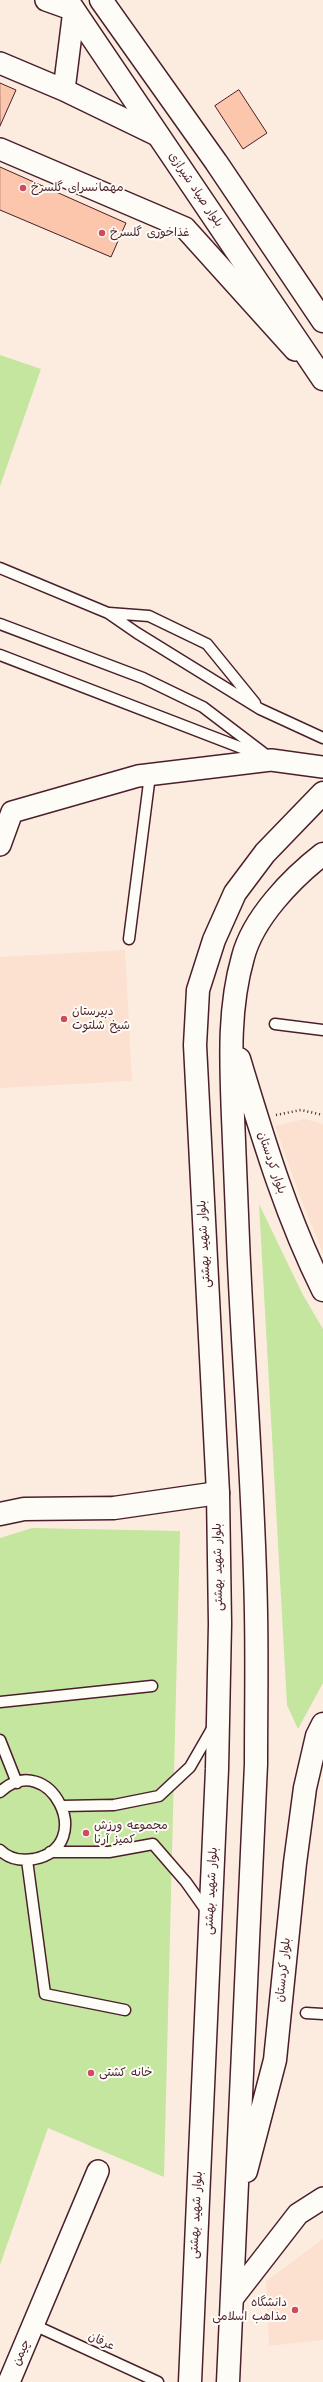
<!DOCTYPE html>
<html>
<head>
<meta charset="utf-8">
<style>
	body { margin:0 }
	canvas { display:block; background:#fcece0 }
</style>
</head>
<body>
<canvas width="323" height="2382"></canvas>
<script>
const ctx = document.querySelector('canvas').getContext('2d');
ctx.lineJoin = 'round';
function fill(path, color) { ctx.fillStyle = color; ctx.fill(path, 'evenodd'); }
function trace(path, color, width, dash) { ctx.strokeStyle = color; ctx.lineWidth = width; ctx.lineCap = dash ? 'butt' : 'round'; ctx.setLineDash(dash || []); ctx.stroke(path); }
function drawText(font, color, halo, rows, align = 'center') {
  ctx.font = font + ' "Architects Daughter","Playpen Sans Arabic",sans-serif'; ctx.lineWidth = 4; ctx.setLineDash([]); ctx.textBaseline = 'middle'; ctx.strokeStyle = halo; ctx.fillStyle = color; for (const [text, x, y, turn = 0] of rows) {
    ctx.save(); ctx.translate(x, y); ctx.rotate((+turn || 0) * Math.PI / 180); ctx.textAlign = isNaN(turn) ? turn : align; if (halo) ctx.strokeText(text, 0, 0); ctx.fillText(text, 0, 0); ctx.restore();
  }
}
fill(new Path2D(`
	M125,950L132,1081L0,1088V957Z
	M305,1119L323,1124V1253L301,1199L275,1126Z
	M323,2239V2340L269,2346L266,2281Z`), '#fce1d0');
fill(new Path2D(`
	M0,355L41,369L0,486Z
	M259,1204L303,1295L323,1329V1683L298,1729L287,1705Z
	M32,1528L180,1531L164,2177L48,2128L0,2265V1538Z`), '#c5e69e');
const building = new Path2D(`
	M0,83L16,90L0,126Z
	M239,90L267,133L243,149L215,106Z
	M0,167L126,223L111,257L0,210Z`);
fill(building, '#fbc6ac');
trace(building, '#4a1f2b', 1);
const service = new Path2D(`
	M0,568L108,613L137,633L260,709L323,738
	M109,613L149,616L207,644L255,703
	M0,624L143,678L203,707L270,758
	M0,655L260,755
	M129,939L150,775
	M275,1024L323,1030
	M0,1702L152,1686
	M0,1740L17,1783
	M0,1792C49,1747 99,1846 34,1859C22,1861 9,1859 0,1850
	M62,1806L114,1805L159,1796L190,1767L213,1727
	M50,1852H109L153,1844L186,1882L208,1913
	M27,1860L45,1994L125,2010
	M306,2013L323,2014
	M34,2325L158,2382`);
const minor = new Path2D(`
	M46,0L74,10L64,90
	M0,63L64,90L159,136
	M0,149L185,228L295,350
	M0,845L12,812L138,776L271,760L323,767
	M232,2299L298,2214L323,2198
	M9,2382L98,2171`);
const tertiary = new Path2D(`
	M0,1514L24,1509L114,1508L218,1493`);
const secondary = new Path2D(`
	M67,0L323,379
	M101,0L216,162L323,321
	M239,1059C263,1138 286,1216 323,1290
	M246,2171L275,2060L295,1863L305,1788L317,1736L323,1724
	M190,2382L217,1769L220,1624L218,1493L195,1045L198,990L214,940L235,893L265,853L323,793
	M228,2382L256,1764C256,1714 257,1664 256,1613C254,1489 243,1364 238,1240C236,1199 235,1158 233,1117C231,1063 228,1009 243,957C253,918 292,878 323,854`);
trace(service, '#4a1f2b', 13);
trace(minor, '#4a1f2b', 24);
trace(tertiary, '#4a1f2b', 25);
trace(secondary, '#4a1f2b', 25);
trace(new Path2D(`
	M276,1115L301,1110L323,1115`), '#4a1f2b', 2.5, [1, 3]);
trace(service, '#fdfcf7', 10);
trace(minor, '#fdfcf7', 21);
trace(tertiary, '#fdfcf7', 22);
trace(secondary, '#fdfcf7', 22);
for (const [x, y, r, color] of [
	[23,188,4,"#d1495b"],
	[102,233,4,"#d1495b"],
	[64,1019,4,"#d1495b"],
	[86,1833,4,"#d1495b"],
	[91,2073,4,"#d1495b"],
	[295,2310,4,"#d1495b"]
]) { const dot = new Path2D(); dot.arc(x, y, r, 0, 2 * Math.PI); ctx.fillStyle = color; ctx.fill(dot); trace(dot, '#fdfcf7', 1.5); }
drawText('12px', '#4a1f2b', '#fdfcf7', [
	["مهمانسرای گلسرخ",31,188],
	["غذاخوری گلسرخ",110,233],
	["دبیرستان",72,1012],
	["شیخ شلتوت",72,1026],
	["مجموعه ورزش",94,1826],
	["کمیز آرنا",94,1840],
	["خانه کشتی",99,2073],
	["دانشگاه",287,2303,"right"],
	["مذاهب اسلامی",287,2317,"right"]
], 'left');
drawText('12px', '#4a1f2b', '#fdfcf7', [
	["بلوار صیاد شیرازی",195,190,56],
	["بلوار کردستان",271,1163,71],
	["بلوار شهید بهشتی",205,1244,-93],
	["بلوار شهید بهشتی",219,1567,-91],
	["بلوار شهید بهشتی",212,1891,-87],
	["بلوار کردستان",284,1970,-84],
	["بلوار شهید بهشتی",197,2215,-87],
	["عرفان",101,2342,25],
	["چیمن",22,2353,-67]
]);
</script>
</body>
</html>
